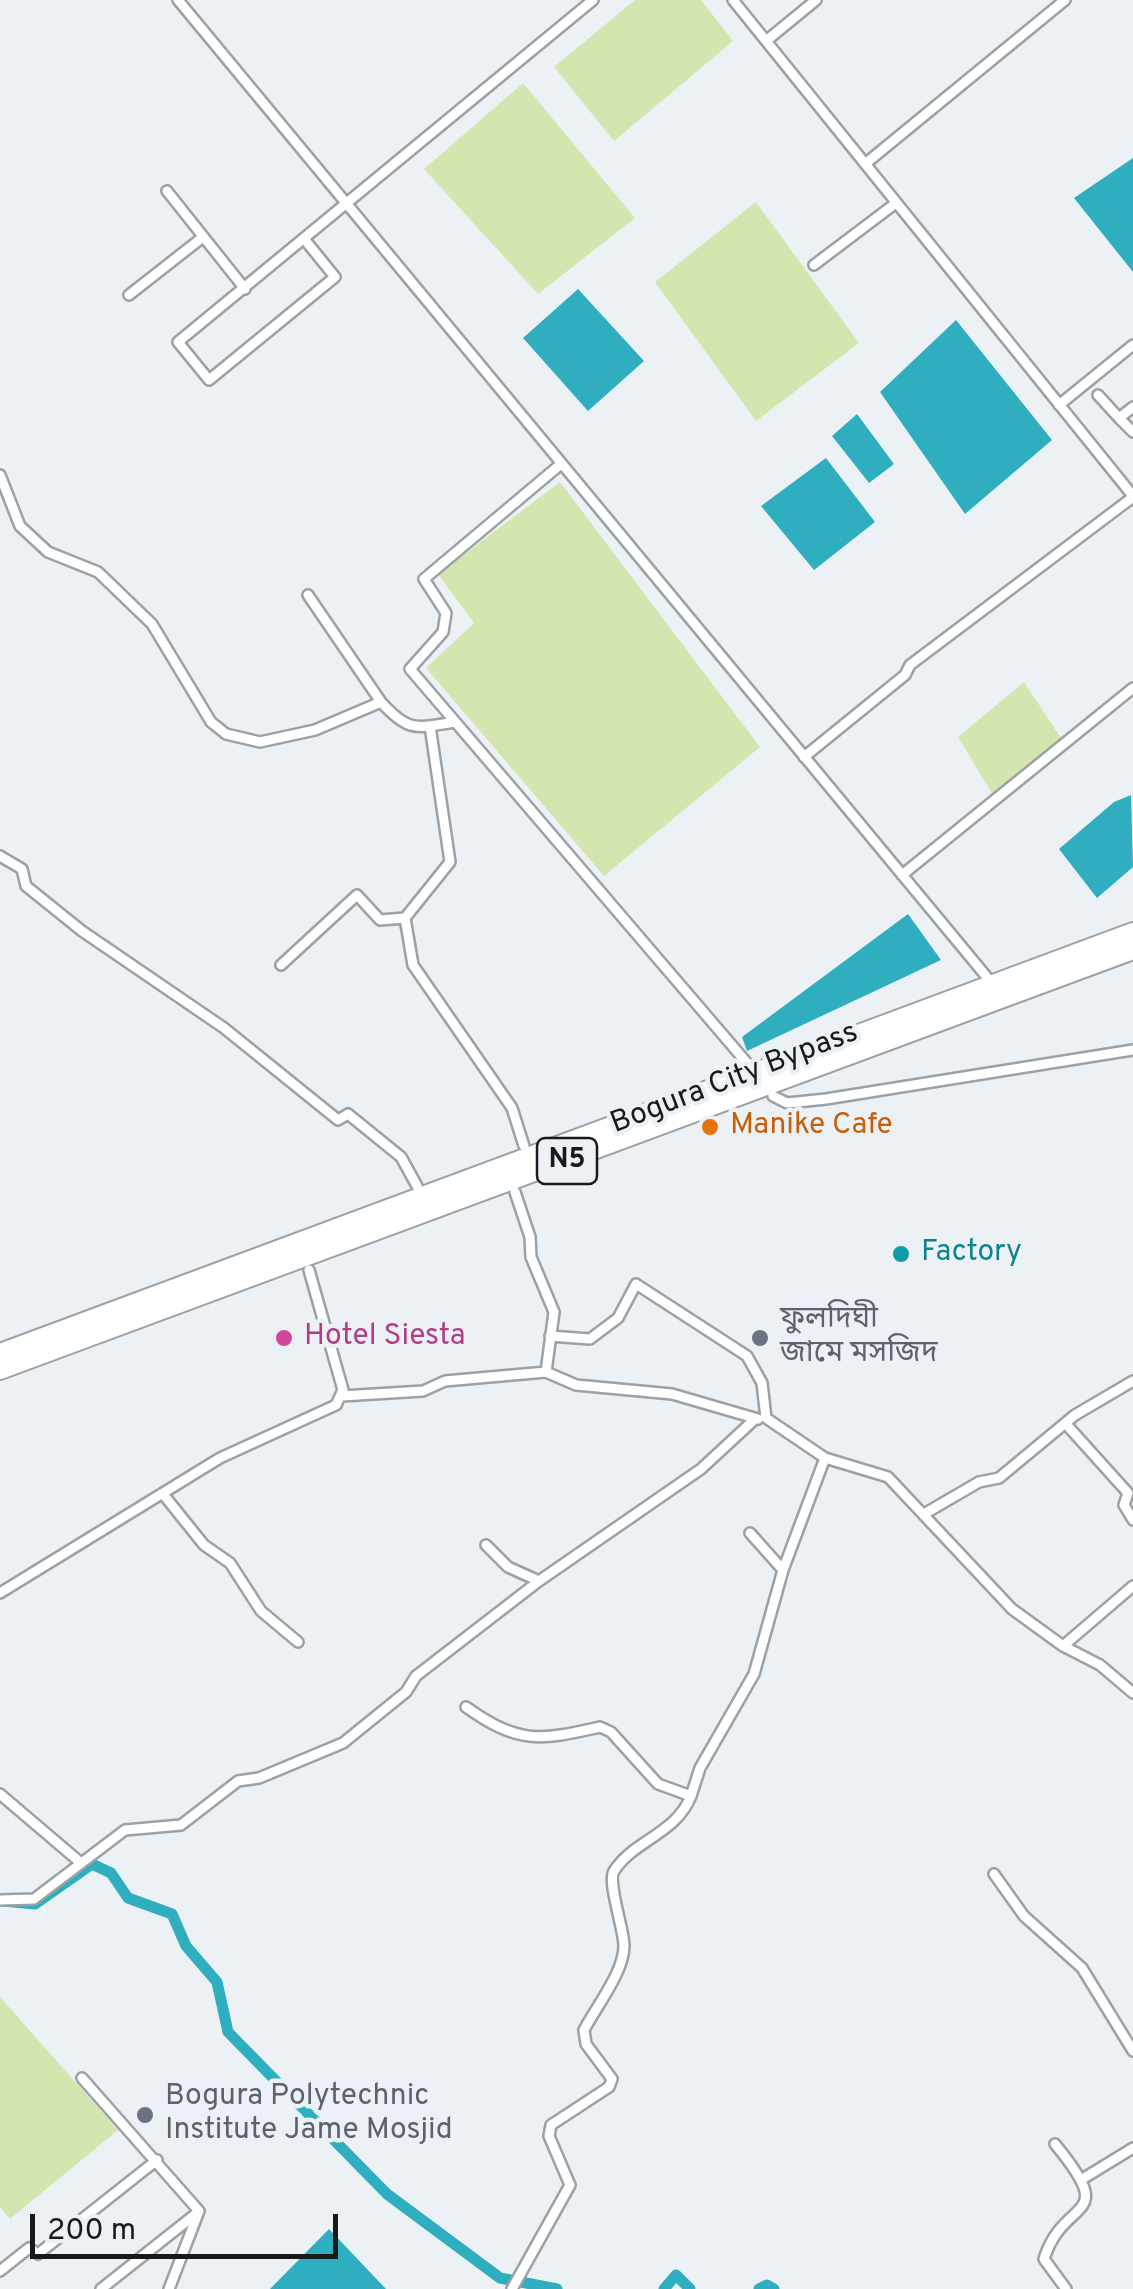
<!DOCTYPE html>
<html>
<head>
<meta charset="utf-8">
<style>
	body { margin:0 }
	#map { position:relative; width:1133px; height:2289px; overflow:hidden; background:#ecf1f6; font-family:Overpass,sans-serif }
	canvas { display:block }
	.scale { position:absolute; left:30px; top:2214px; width:308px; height:45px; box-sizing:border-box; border:5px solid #17191b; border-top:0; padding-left:12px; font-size:30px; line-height:35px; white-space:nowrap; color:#17191b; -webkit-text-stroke:8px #ecf1f6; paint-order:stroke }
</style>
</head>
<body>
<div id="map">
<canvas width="1133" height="2289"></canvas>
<div class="scale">200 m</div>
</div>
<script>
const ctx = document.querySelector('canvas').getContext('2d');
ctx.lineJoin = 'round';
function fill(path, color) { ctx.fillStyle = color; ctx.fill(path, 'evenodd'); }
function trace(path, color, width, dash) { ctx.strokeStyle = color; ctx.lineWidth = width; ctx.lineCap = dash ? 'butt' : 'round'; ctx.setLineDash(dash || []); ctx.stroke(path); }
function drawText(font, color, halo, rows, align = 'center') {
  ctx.font = font + ' Overpass,"Noto Sans Bengali",sans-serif'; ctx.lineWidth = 9; ctx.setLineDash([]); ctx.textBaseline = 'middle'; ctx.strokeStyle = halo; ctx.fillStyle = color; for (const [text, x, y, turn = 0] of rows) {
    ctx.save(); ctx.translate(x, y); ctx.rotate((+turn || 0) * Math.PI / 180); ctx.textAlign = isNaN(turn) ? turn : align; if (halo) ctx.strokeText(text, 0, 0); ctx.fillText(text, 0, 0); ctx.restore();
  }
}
fill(new Path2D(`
	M635,0H701L733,41L614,141L554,67Z
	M523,83L635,218L538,294L424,169Z
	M756,202L859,343L756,421L655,282Z
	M560,482L760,747L604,876L426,668L474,623L438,574Z
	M1024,682L1063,741L993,795L958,737Z
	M0,1997L118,2130L10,2219L0,2207Z`), '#d4e6b0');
fill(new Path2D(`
	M1133,158V272L1074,198Z
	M578,289L644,361L588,411L523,338Z
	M956,320L1052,440L965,514L880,392Z
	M857,414L894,464L869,483L832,436Z
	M826,458L875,522L814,570L761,506Z
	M1131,795L1133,867L1097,898L1059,849L1114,802Z
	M908,914L941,960L747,1051L742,1037Z
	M329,2229L386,2289H270Z`), '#2eaebf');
trace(new Path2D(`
	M3,1901L35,1904L92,1864L111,1873L128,1898L172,1914L186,1946L217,1982L228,2032L387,2194L500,2278L557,2289
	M664,2289L676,2275L690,2289
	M759,2289L767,2285L774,2289`), '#2eaebf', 11);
const street = new Path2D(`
	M178,0L986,976
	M733,0L1133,496
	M766,41L816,0
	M865,164L1065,0
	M167,191L245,289
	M305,240L335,277L209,380L178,342L593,0
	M814,265L896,203
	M129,295L203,237
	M1098,395L1119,418L1133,407
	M1059,405L1133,345
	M1119,418L1133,432
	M561,464L424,579L446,613L443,632L410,669L747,1063
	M0,475L20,526L48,552L98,572L152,624L211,722L226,734L260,742L315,730L381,702C409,733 416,728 455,722
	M308,595L381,702
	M430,726L450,862L405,918L413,965L512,1108L524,1146
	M804,757L905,675L910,665L1133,497
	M0,856L22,869L26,886L82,931L224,1028L338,1120L348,1114L401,1157L417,1186
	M902,875L1133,688
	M281,965L357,895L380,920L405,918
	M773,1096L787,1103L826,1099L1133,1050
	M515,1192L530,1237L531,1257L554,1312L546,1372L576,1385L672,1394L758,1419
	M550,1336L590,1339L618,1318L636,1284L747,1356L762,1383L766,1418L825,1458L888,1477L1012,1609L1063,1646L1100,1665L1133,1693
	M342,1396L423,1391L445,1381L546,1372
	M1065,1423L1128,1493L1124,1505L1133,1520
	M163,1494L204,1545L230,1563L261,1611L298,1642
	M924,1514L979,1482L999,1478L1075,1415L1133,1381
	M750,1533L783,1570
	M486,1545L508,1567L539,1581
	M0,1593L220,1458L336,1405L343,1390L309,1270
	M1063,1646L1133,1586
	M466,1707C518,1744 539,1741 600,1727L611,1732L658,1784L691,1796C676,1834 634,1840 614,1871C607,1882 624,1929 624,1946C624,1972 596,2007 584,2030L586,2044L612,2079L609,2087L551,2125L549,2136L570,2185L512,2289
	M0,1794L81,1863
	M691,1796L700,1768L754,1674L783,1570L825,1458
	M994,1874L1024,1916L1082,1968L1133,2051
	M0,1900L34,1899L125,1830L181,1825L238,1781L259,1778L343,1743L406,1692L416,1676L539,1581L701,1469L755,1419
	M82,2078L199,2211L169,2289
	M1055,2144C1120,2223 1064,2195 1044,2259L1066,2289
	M1084,2178L1133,2148
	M0,2271L29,2248L38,2254L157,2160
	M101,2289L197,2213`);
const highway = new Path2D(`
	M0,1353L1133,932
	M0,1370L1133,950`);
trace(street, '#9ca1a5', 14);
trace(highway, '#9ca1a5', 22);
trace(street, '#fff', 9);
trace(highway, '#fff', 18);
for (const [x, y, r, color] of [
	[710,1127,10,"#e8710a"],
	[901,1254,10,"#0f9aa8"],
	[284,1338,10,"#d1479c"],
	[760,1338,10,"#6b7280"],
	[145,2115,10,"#6b7280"]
]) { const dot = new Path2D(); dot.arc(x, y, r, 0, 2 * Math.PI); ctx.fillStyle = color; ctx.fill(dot); trace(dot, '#ecf1f6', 4); }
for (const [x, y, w] of [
	[567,1161,60]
]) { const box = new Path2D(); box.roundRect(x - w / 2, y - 23, w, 46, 8); ctx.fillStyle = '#ecf1f6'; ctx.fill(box); trace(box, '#17191b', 2.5); }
drawText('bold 28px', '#17191b', null, [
	["N5",567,1161]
]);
drawText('30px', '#17191b', '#ecf1f6', [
	["Bogura City Bypass",735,1080,-21]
]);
drawText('30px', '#c56008', '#ecf1f6', [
	["Manike Cafe",730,1127]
], 'left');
drawText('30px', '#0d838f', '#ecf1f6', [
	["Factory",921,1254]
], 'left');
drawText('30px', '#5b616d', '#ecf1f6', [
	["ফুলদিঘী",780,1321],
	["জামে মসজিদ",780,1355],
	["Bogura Polytechnic",165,2098],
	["Institute Jame Mosjid",165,2132]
], 'left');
drawText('30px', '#b23c85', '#ecf1f6', [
	["Hotel Siesta",304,1338]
], 'left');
</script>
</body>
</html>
